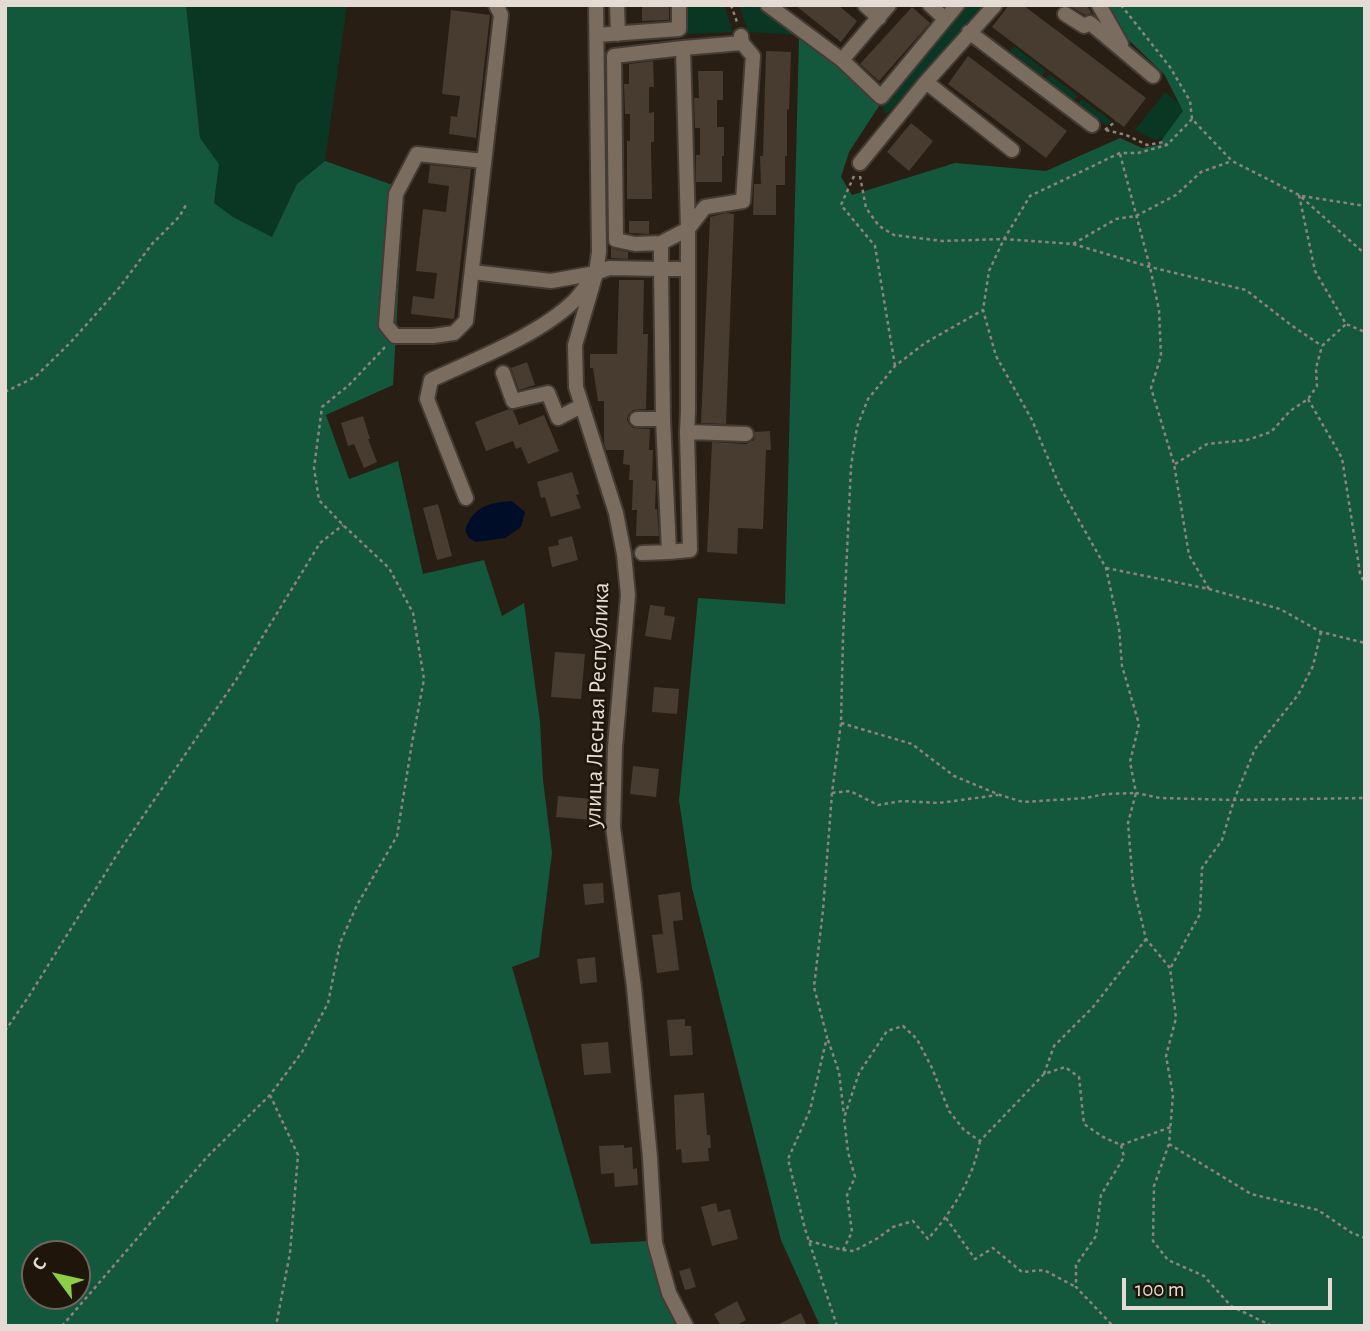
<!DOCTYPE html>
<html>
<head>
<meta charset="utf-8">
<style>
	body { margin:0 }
	#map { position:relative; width:1370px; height:1331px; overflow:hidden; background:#291e13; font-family:"Alegreya Sans",sans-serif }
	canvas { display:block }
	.frame { position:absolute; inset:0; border:7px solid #e3dbd4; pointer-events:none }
	.north { position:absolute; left:21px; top:1240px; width:70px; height:70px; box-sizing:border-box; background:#1f150a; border:2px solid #6d645b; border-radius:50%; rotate:303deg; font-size:19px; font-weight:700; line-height:28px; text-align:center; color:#e3dbd4 }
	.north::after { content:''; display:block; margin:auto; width:24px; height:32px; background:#8cce45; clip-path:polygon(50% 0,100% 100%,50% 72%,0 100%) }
	.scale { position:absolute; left:1122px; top:1278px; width:210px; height:32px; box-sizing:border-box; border:4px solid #e3dbd4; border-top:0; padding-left:9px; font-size:21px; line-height:24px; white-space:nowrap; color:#e3dbd4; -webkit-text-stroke:5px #1f150a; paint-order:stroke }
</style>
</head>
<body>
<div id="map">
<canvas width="1370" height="1331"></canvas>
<div class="frame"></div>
<div class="north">С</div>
<div class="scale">100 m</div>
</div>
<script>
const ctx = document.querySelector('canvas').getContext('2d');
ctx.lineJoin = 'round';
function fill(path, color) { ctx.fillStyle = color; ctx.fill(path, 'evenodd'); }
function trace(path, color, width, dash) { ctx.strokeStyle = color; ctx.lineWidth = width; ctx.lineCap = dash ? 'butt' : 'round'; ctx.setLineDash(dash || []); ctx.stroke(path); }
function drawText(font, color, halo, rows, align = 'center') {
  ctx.font = font + ' "Alegreya Sans",sans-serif'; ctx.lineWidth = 5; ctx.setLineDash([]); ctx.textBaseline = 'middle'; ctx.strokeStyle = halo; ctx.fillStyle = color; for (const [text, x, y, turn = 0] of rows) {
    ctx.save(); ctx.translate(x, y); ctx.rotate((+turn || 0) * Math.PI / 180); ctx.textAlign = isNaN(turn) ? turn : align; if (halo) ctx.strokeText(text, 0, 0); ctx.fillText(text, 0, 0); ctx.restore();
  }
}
fill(new Path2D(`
	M186,5H347L325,161L297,184L272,237L233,217L214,203L219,164L200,138Z
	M684,5H724L733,32L685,34Z
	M739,5H759L797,35L748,32Z
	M965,5H984L886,115L880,102Z
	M1014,46L1046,71L1042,76L1010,51Z
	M1049,74L1078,96L1074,101L1045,79Z
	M1165,92L1186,109L1163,138L1155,140L1135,130Z
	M1082,99L1111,121L1107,126L1078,104Z`), '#0a3624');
fill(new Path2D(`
	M5,5H186L200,138L219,164L214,203L233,217L272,237L297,184L325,161L404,189L393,385L326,415L349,479L398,461L423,574L484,560L502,616L524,603L540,722L543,780L552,853L539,957L512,967L591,1244L649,1241L679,1326H5ZM35,1254H77V1296H35Z
	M1103,5H1365V1326H820L781,1240L692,888L679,800L698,598L785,604L799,37C816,51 871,89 879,106L849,152L841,177L852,195L955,163L1046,171L1120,138L1142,148L1158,145L1183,111L1164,74L1111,23Z`), '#13583d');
fill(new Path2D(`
	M512,501L525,512L521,527L505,538L476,542L469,538L465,530C474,506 488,503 512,501Z`), '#000d29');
fill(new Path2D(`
	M642,5H669V20L642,21Z
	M795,5H838L857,21L841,42Z
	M1009,5H1023L1146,98L1124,127L992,27Z
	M1068,5H1086L1092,13L1085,15Z
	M912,7L930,23L879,81L860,64Z
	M451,10L490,15L476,138L449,134L451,116L457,117L460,96L442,94Z
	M766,51L791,52L789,110L787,109V156H785V185H776V215H753L754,184H761L760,156H763Z
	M968,56L1067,131L1046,158L948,84Z
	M653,61L654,87H649V113L654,112V142H651L652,199H627V141H630V114H625L624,84H629V64Z
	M698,71H723V100H717V127H724V156H722V182H696V155H700V128H695L694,98H699Z
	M911,123L933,141L909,171L887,152Z
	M430,165L471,169L454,319L411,314L413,296L434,299L437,273L416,271L423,209L446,212L449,186L428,183Z
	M726,213L734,214L726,424L701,423L710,217Z
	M629,221H649V234L629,233Z
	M611,248L628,252V259L611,258Z
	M619,280H644L643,334H648L646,409L633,410L628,415L627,420L629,424L633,428L650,429L649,450H653L652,480L656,481L655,509H657L659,536H636L637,510H632L633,480H629L630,465L623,464L624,450H606L604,443V401H598L593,368H590V354H617Z
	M527,362L535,385L519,390L511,368Z
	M509,409L513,410L519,425L544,415L559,451L528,464L521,447L516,449L513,441L486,451L475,422Z
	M363,416L370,439H368L377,462L364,468L354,444L348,446L341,423Z
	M770,431L771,450H766L763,529L738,528L737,554L707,552L712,442L746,444L754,440L755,432Z
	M572,472L579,494L576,495L581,508L551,517L545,497L541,498L537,482Z
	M438,504L452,556L437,560L423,508Z
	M572,536L578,560L552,567L548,547L559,545L558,540Z
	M650,605L665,607L664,615L675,617L671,640L645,636Z
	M555,652L585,654L581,699L551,697Z
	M654,687L679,689L677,714L652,712Z
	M633,766L659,769L656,797L630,794Z
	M558,796L593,799L591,820L556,817Z
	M603,883L604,903L585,905L583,884Z
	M680,892L683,920L673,921L679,970L657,973L652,935L663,934L658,895Z
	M595,957L597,982L580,984L577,959Z
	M685,1019V1026H691L693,1055L670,1056L667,1020Z
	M608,1042L611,1073L584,1075L581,1044Z
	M704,1093L707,1135H710L711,1148H708L709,1161L682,1163L681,1149L676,1150L674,1095Z
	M624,1145V1148L632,1147L633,1169L637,1168L638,1185L615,1187L614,1173L601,1174L599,1146Z
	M716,1203L718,1212L730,1209L738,1239L712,1246L701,1207Z
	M690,1268L696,1287L685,1290L679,1271Z
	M737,1301L746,1320L735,1326H721L714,1314Z
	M801,1313L807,1326H775Z`), '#483c30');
const minor = new Path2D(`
	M596,5L599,252L596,273L575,345L576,387L616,513L624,554L628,595L615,747L613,827L634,987L650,1158L655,1243L669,1293L686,1326
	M617,5L618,34
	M768,5L842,60L889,5
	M865,5L879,18
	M930,5L945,19
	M1099,5L1121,44
	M1065,14L1084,26L1090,23L1153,76
	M969,32L1092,125
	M597,35L679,29V5
	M683,48L688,229V411L687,432L690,550L669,552L663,419L661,269H688
	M842,60L881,97L957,5
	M926,82L1012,150
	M484,161L417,154L396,194L386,325L395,336H433L454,333L466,321L501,15L496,5
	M860,163L926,82L995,5
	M661,243L688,229L705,207L743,201L753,56L742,43
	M472,272L551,281L596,273L609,268L661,269V243L635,244L616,240L614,56L683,48L742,43L741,36
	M503,373L513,401L548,393L558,418L581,406
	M637,419H663
	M687,432L746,434
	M466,498L427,399L431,380C476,359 539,335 574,301C580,295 585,287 591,280
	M642,553L669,552`);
trace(minor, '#433b34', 18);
trace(new Path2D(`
	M731,5L737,22
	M1121,5L1170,67L1190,101L1192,119L1232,161L1299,195L1365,254
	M1192,119L1167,145L1138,153H1120L1030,196L1004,239L989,271L983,310L996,356L1032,420L1060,487L1106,568L1119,628L1122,666L1139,724L1130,762L1136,793L1160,798L1234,800L1365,798
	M1105,130L1116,121
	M1106,130L1126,135L1147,145L1164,142L1167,145
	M1120,154L1150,267L1159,310L1161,356L1151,388L1174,464L1189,555L1209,589
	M854,176L841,205L875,246L895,366
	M860,176L866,208L879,226L894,235L942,241L1004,239L1073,244L1116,219L1136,216L1176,195L1201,172L1232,161
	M1299,195L1315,271L1346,324L1365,332
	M1302,196L1365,206
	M1073,244L1150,267L1246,290L1291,325L1322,346
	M5,392L35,377L70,343L119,288L152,244L179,217L186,205
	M1308,399L1342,458L1360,573L1365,585
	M1175,464L1207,444L1247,440L1271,432L1290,411L1308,399L1317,386L1316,368L1322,346L1346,324
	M1106,568L1209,589L1280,609L1321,632L1365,643
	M841,723L912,744L954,776L1000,795L1023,802L1086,798L1105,794L1136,793L1128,823L1133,885L1146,939L1170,968L1176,1018L1166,1056L1173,1095L1169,1144L1251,1194L1318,1210L1352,1233L1365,1238
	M832,793L850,791L878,805L902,801L939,803L998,795
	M1171,967L1200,914L1202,868L1222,840L1234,800L1255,749L1298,695L1313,666L1321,632
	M5,1031L29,996L118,853L236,680L320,543L343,525
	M828,1040L839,1072L844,1115
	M1044,1074L1054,1046L1093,1007L1146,939
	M270,1095L298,1155L290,1253L276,1326
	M1169,1144L1154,1186L1153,1241L1168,1260L1204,1276L1231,1306L1272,1326
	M1121,1145L1171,1127
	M946,1218L975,1259L993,1248L1022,1272L1044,1270L1074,1286
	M809,1241L843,1250L852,1232L847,1195L855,1177L848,1152L844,1118L859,1073L887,1031L903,1026L917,1039L932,1068L949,1111L964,1130L980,1141L1044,1074L1065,1067L1079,1077L1084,1124L1103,1137L1121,1145L1124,1157L1101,1195L1096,1236L1076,1265V1287L1113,1326
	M843,1250L854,1251L878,1238L893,1227L913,1221L928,1239C953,1210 973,1179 980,1141
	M62,1326L207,1157L270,1095L302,1052L328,1003L340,943L357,905L397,836L412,743L424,679L413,613L389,568L343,525L319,500L314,468L322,407L349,385L387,345
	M837,1326L805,1229L788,1159L810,1110L827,1037L814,987L823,910L832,793L841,723L843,638L851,466L857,427L868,399L895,366L925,343L983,310`), '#8e847c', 2.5, [3.5, 3.5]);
trace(minor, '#7a6d5f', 14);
drawText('24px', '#e3dbd4', '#1f150a', [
	["улица Лесная Республика",597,705,-88]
]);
</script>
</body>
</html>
